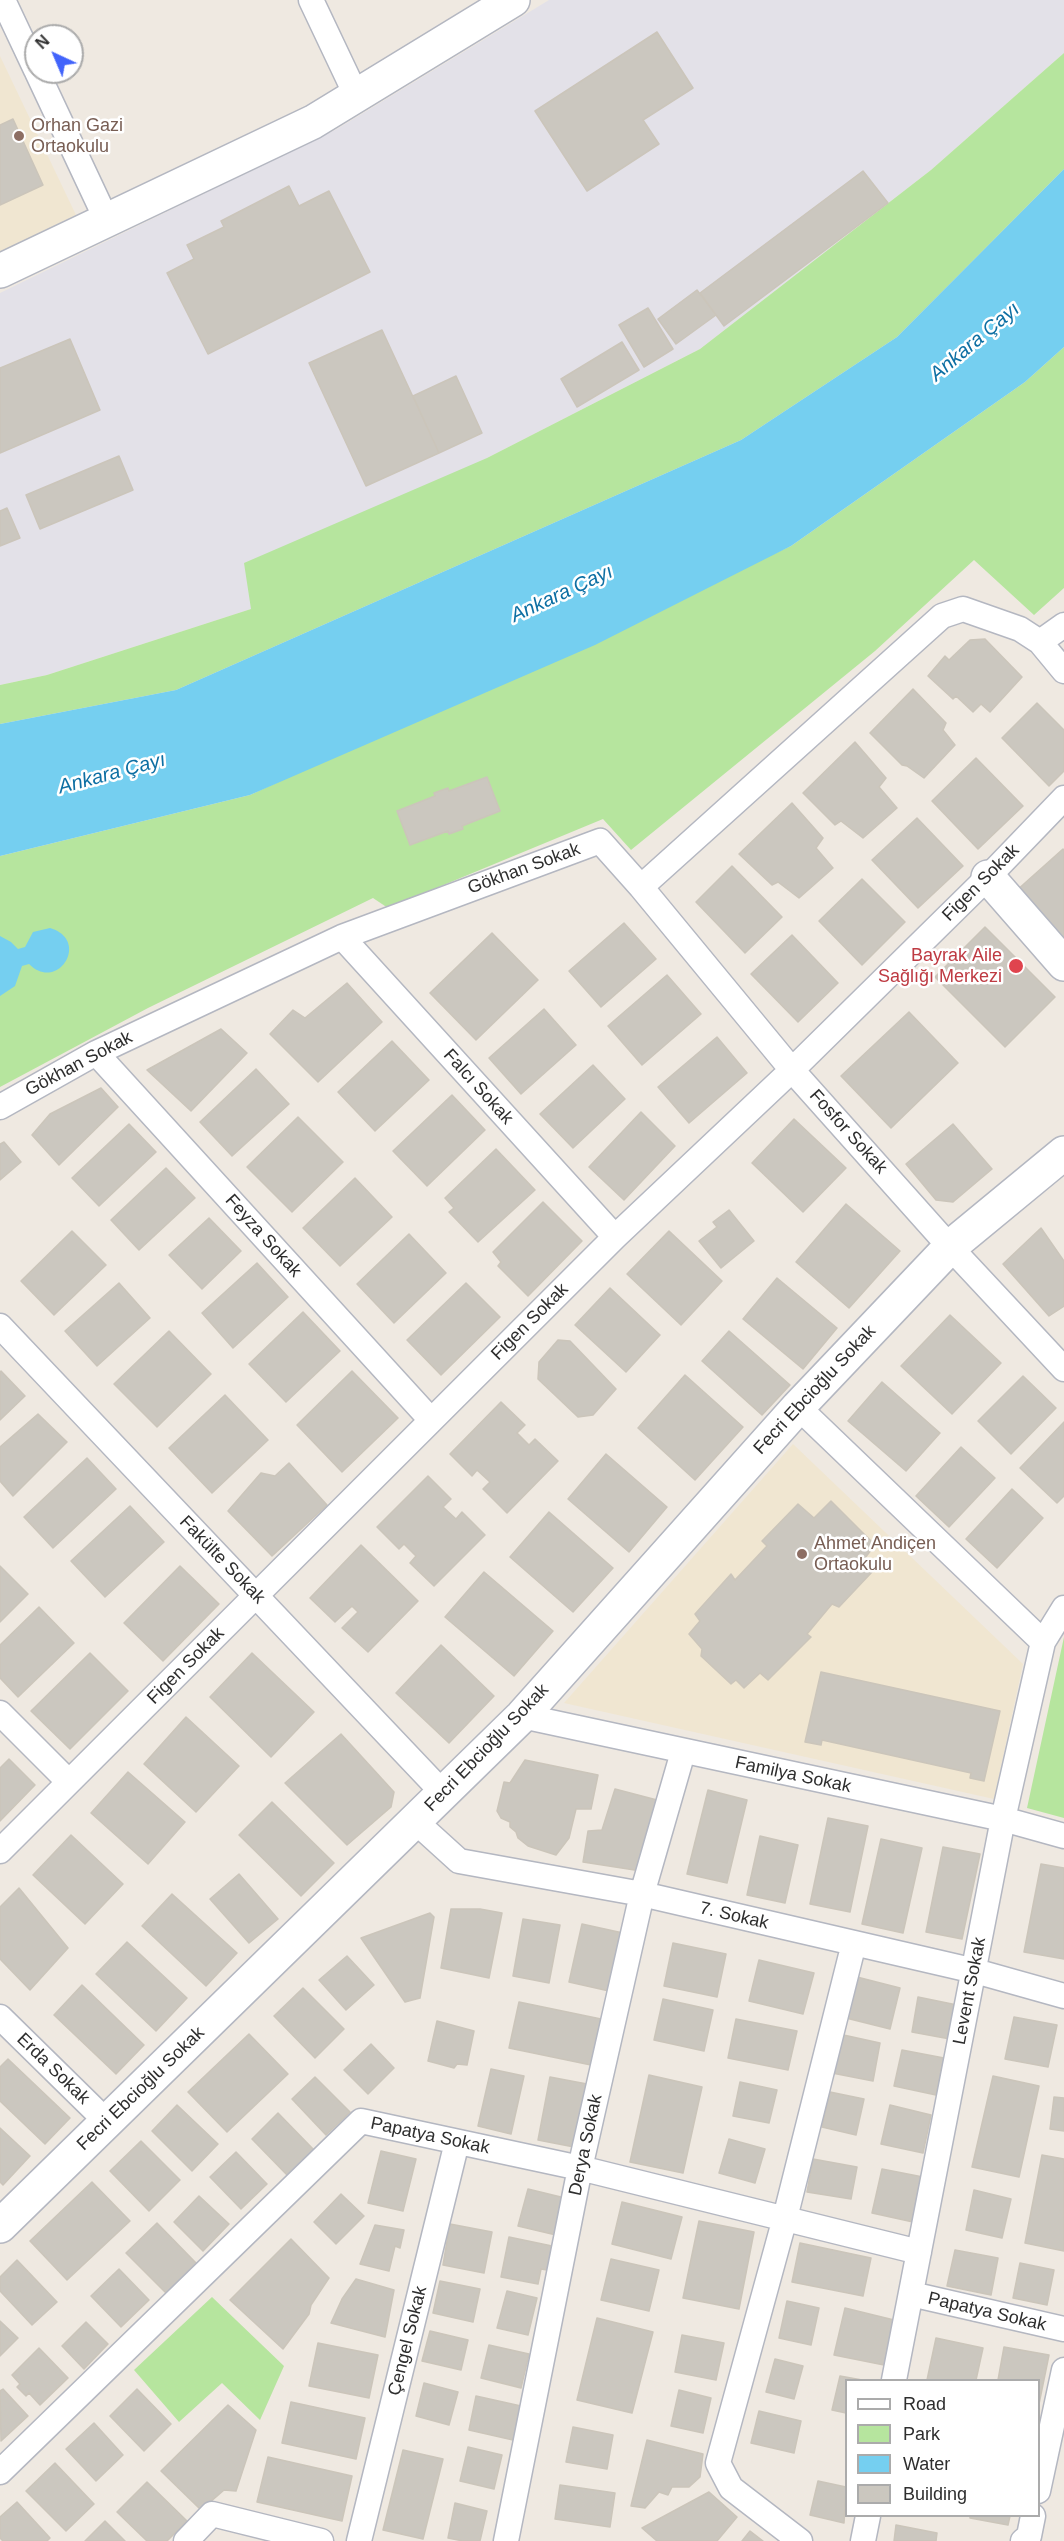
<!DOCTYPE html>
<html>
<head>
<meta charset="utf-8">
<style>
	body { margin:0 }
	#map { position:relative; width:1064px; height:2541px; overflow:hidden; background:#efe9e1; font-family:Arial,sans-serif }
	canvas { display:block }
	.legend { position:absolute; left:845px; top:2379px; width:195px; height:138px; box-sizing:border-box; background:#fff; border:2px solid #ababab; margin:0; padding:8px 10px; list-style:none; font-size:18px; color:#2e2e2e }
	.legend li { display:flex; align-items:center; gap:12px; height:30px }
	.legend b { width:30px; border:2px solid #ababab }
	.north { position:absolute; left:24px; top:24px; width:60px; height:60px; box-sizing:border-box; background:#fff; border:2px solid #ababab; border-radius:50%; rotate:316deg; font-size:16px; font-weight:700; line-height:24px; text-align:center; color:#2e2e2e }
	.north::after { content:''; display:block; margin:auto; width:21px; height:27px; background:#4264fb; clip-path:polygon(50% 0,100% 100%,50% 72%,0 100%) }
</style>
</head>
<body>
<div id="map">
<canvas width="1064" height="2541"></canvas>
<ul class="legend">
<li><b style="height:8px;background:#fff"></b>Road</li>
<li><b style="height:16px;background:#b6e59e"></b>Park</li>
<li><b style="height:16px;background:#75cff0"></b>Water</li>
<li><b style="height:16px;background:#cbc7bf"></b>Building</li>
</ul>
<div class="north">N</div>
</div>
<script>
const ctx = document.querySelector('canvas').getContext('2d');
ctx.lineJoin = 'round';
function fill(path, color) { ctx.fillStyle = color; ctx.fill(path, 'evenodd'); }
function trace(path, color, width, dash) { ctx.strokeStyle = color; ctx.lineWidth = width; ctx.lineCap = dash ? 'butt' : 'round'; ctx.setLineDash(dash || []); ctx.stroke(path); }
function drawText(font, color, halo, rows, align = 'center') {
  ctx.font = font + ' Arial,sans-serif'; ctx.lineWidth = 5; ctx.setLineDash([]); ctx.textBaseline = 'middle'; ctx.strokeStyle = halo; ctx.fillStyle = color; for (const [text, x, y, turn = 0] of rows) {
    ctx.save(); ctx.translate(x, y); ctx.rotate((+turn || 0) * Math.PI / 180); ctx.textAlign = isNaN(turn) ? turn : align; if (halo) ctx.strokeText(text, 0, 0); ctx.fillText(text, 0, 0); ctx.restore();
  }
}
fill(new Path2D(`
	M549,0H1064V53L931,170L700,349L487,458L251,609L47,675L0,685V293L337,129Z`), '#e3e1e8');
fill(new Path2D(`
	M0,56L76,215L0,252Z
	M793,1444L1023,1664L994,1799L564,1703Z`), '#f0e6d1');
fill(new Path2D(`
	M1064,53V169L897,337L741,440L176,690L0,724V685L47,675L251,609L244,563L487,458L700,349L931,170Z
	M1064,347V588L1034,615L974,560L875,651L631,850L603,819L388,908L373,898L148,1008L0,1087V856L250,795L791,546L1025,382Z
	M1064,1637V1818L1027,1808Z
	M212,2297L284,2366L260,2420L222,2383L179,2422L134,2370Z`), '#b6e59e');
fill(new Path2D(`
	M1064,169V347L1025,382L791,546L595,645L250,795L0,856V724L176,690L741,440L897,337Z
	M50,928C91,940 58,993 29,964L22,966L15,986L0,996V936L11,942L18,949L25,947L33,932Z`), '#75cff0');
const building = new Path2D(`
	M657,32L693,88L643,120L659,144L587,191L535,111Z
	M13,119L43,185L0,205V125Z
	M863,171L888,203L724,326L700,293Z
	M289,186L299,206L329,191L370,272L208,354L167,273L194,259L187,245L224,227L221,221Z
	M697,290L716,315L676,344L658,319Z
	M648,308L673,349L644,367L619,325Z
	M382,330L439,453L366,486L309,363Z
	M70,339L100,410L0,453V368Z
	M622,342L639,370L577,407L561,379Z
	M456,376L482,433L439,453L413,396Z
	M119,456L133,490L40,529L26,495Z
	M7,508L20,538L0,546V511Z
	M985,639L1022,677L990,712L981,704L973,712L956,696L953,699L928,676L945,656L949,660L970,640Z
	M913,689L946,723L943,730L955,745L924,778L907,766L902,765L870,733Z
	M1037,703L1064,730V771L1049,786L1002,738Z
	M855,742L886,778L879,787L897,808L863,838L841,821L835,825L803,793Z
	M976,758L1023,806L978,849L932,801Z
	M487,777L500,811L462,826L463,829L449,834L448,831L410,845L397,811L435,796L434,793L448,788L449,791Z
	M792,803L823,838L816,848L833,868L799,898L778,882L772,885L739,854Z
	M917,818L963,866L918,908L872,860Z
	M1063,849L1064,850V944L1016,891Z
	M732,866L782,917L745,953L696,902Z
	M862,879L905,922L862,965L819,921Z
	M624,923L656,959L601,1007L569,971Z
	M985,927L1055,997L1005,1047L935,977Z
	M492,933L538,980L476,1040L430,993Z
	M792,935L838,983L798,1022L751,974Z
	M667,975L701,1014L642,1065L608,1026Z
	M347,983L382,1022L318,1082L270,1034L293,1010L305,1018Z
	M544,1009L576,1045L521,1094L489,1058Z
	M909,1012L958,1063L891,1128L841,1076Z
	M221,1029L247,1053L191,1111L147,1070Z
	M717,1037L747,1073L689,1123L658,1087Z
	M392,1041L429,1080L375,1131L338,1092Z
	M593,1065L625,1099L573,1148L540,1114Z
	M256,1069L289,1104L232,1156L200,1122Z
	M101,1088L118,1107L59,1165L32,1135L50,1114Z
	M452,1095L485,1130L427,1186L393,1151Z
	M641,1112L675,1146L624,1200L589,1167Z
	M298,1117L343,1162L292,1212L247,1167Z
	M794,1119L846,1168L803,1212L752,1163Z
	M129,1124L156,1152L99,1206L72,1178Z
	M953,1124L992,1169L953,1202L936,1200L906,1164Z
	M4,1142L21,1162L0,1180V1144Z
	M496,1149L535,1190L478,1242L449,1212L454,1208L445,1198Z
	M166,1168L195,1198L139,1250L111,1220Z
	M355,1178L392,1217L340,1266L303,1228Z
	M543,1202L582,1241L528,1296L498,1266L501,1262L493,1252Z
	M846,1204L900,1251L849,1308L796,1262Z
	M729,1210L754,1241L721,1268L699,1241L717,1227L713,1222Z
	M209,1218L241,1251L202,1289L169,1255Z
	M1041,1228L1064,1261V1306L1049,1316L1003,1264Z
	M72,1231L106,1265L54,1315L21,1281Z
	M669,1231L722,1281L681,1325L627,1274Z
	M409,1234L446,1273L394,1323L357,1284Z
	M257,1263L288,1297L233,1348L202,1313Z
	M777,1278L837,1328L803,1369L743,1319Z
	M119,1283L150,1318L97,1366L65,1331Z
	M466,1283L500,1317L441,1375L407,1340Z
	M610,1288L660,1335L626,1372L575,1325Z
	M303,1312L340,1351L286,1402L249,1364Z
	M950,1315L1001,1363L952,1414L901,1366Z
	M169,1331L211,1374L157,1427L114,1384Z
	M729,1331L790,1385L762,1415L702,1361Z
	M558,1340L570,1341L616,1389L593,1415L578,1417L538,1379L539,1362Z
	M1,1371L25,1396L0,1420V1372Z
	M352,1371L398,1418L342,1472L297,1425Z
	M685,1375L743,1427L695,1480L638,1428Z
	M1023,1376L1056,1408L1011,1454L978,1421Z
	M882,1382L940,1433L906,1471L848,1421Z
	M225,1395L268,1440L212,1493L169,1448Z
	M501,1402L525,1425L517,1433L529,1445L535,1439L558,1461L507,1513L483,1489L490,1482L477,1470L472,1476L450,1454Z
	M38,1414L67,1442L13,1496L0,1481V1447Z
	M1064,1422V1496L1057,1503L1020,1468Z
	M961,1447L995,1478L949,1527L916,1496Z
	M606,1454L667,1507L629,1552L568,1499Z
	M87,1458L116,1489L53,1548L24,1517Z
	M289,1463L327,1505L272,1556L228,1511L261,1473L275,1476Z
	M428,1476L451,1499L443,1507L456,1519L462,1512L485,1535L434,1586L410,1563L416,1556L404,1544L399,1549L377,1527Z
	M1012,1489L1043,1518L997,1568L966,1539Z
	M831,1501L875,1545L861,1563L872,1572L839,1607L832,1604L807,1634L811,1637L768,1680L760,1673L744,1688L736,1680L731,1684L701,1656L702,1649L689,1634L700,1621L695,1614L731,1574L735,1580L767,1546L762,1541L798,1504L814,1518Z
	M130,1506L164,1542L105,1597L71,1561Z
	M549,1512L613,1568L573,1612L510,1557Z
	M361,1545L418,1601L368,1652L342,1628L358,1612L352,1606L335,1622L310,1598Z
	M0,1566L28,1594L0,1622Z
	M180,1566L219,1604L163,1661L124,1623Z
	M484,1572L553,1631L514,1676L445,1617Z
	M39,1607L74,1643L18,1697L0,1678V1645Z
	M441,1645L494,1696L449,1743L396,1693Z
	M90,1653L128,1691L70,1749L31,1711Z
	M252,1653L314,1712L271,1757L210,1697Z
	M821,1672L1000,1711L984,1781L970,1778L971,1773L822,1740L821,1745L805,1742Z
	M186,1717L239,1766L196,1812L144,1764Z
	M341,1734L394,1792L391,1807L347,1845L285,1783Z
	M9,1759L35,1785L0,1821V1768Z
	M525,1760L598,1775L591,1809H576L569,1838L556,1855L528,1846L518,1838L516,1832L510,1827V1822L501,1818L497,1811L504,1782L510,1783Z
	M128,1772L185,1822L148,1864L91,1813Z
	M615,1789L657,1800L641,1871L583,1862L588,1831L602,1830Z
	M708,1790L747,1800L727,1883L687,1874Z
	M272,1802L334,1863L301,1896L239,1835Z
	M828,1818L868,1826L850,1912L810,1904Z
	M71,1835L123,1884L85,1924L33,1875Z
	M760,1836L798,1845L785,1903L747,1895Z
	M881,1839L922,1848L903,1933L862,1924Z
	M943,1847L980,1854L962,1939L926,1932Z
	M1041,1864L1064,1868V1959L1024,1952Z
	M239,1874L278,1919L249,1943L210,1899Z
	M19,1888L68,1948L30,1990L0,1959V1907Z
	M172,1894L237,1953L206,1986L142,1926Z
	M451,1909H480L502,1913L489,1978L441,1968Z
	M430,1913L434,1917L420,1998L405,2002L361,1938Z
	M523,1919L560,1925L549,1983L513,1976Z
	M582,1924L623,1933L609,1991L569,1982Z
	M127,1942L187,1998L156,2031L96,1974Z
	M673,1943L726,1954L717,1997L664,1986Z
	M347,1956L374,1985L346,2010L319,1980Z
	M759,1960L814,1973L803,2014L749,2001Z
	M857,1977L900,1988L890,2029L846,2018Z
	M82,1985L144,2045L116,2074L54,2015Z
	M303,1988L344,2029L315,2058L274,2016Z
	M918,1997L957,2005L950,2039L912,2032Z
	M663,1999L713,2010L704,2051L654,2040Z
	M519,2002L601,2019L591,2065L509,2048Z
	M1014,2017L1057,2025L1048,2067L1005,2059Z
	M736,2019L797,2031L788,2070L728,2058Z
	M437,2021L474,2031L467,2065L457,2064L454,2068L428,2061Z
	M249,2034L288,2074L227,2132L188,2092Z
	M839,2034L880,2043L873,2081L832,2073Z
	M371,2044L394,2068L368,2094L344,2070Z
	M902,2050L944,2058L936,2095L894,2086Z
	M8,2059L70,2118L45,2144L0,2101V2067Z
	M491,2069L524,2076L511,2134L478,2126Z
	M649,2075L702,2087L683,2173L630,2162Z
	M993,2076L1039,2086L1019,2177L972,2167Z
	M315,2077L350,2112L326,2135L292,2099Z
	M550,2077L587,2084L574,2147L538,2140Z
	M740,2082L777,2090L769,2123L733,2116Z
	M830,2092L864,2099L856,2135L822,2127Z
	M1054,2097L1064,2098V2131L1050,2129Z
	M177,2105L218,2144L192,2171L152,2131Z
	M890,2105L931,2115L923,2153L881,2144Z
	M278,2113L315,2151L289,2177L252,2139Z
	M0,2128L30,2156L3,2185L0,2182Z
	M729,2139L765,2149L755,2183L719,2173Z
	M141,2141L180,2180L149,2211L110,2171Z
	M381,2151L416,2159L403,2211L368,2203Z
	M236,2152L267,2184L241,2209L210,2177Z
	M1042,2155L1064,2159V2251L1025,2243Z
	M813,2159L857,2167L851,2199L807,2192Z
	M882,2169L923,2177L913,2222L872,2213Z
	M92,2182L130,2221L67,2280L30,2241Z
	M528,2189L565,2198L556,2235L518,2226Z
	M974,2190L1011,2199L1002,2238L966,2230Z
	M341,2194L364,2216L336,2244L314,2222Z
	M199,2196L229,2224L203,2251L174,2222Z
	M622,2202L682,2217L671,2259L612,2244Z
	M699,2221L754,2232L739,2309L683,2298Z
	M157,2223L197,2264L167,2294L126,2253Z
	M450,2224L492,2232L484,2273L443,2265Z
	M375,2225L404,2230L400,2248L395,2246L389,2271L360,2264Z
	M509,2237L552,2246L547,2270L541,2269L538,2284L501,2277Z
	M291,2239L329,2278L311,2305L309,2314L283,2349L230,2300Z
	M800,2243L871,2258L863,2296L792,2282Z
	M955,2250L998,2258L991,2295L947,2286Z
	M611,2259L659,2270L649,2311L601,2300Z
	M17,2260L57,2302L32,2325L0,2291V2277Z
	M1020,2263L1054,2270L1047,2305L1013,2298Z
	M119,2269L149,2300L121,2327L91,2296Z
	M356,2279L394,2290L385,2337L331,2323L342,2299Z
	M440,2281L480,2289L473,2322L433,2313Z
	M507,2291L537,2298L528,2335L497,2328Z
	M787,2301L819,2308L811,2345L779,2338Z
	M845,2308L894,2320L884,2365L834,2355Z
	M597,2318L653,2332L632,2413L577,2400Z
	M0,2321L18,2338L0,2356Z
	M86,2322L108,2344L84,2369L62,2346Z
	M430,2331L468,2340L461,2370L422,2361Z
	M682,2335L724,2343L716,2380L675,2372Z
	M936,2338L983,2348L976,2380H927Z
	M318,2343L378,2355L369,2398L309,2386Z
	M489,2345L529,2354L521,2388L481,2378Z
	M1004,2347L1049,2355L1039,2404L1038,2380H998Z
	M39,2348L68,2378L40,2405L29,2393L26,2396L17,2387L20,2384L12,2375Z
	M775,2359L803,2366L794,2399L766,2392Z
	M840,2376L862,2380H846V2413L832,2410Z
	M424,2383L458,2392L449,2425L416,2416Z
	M3,2389L28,2416L1,2441L0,2391Z
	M137,2389L171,2424L144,2451L110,2416Z
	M679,2390L711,2398L703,2433L671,2426Z
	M476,2396L521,2406L513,2440L469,2430Z
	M291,2402L365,2418L356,2459L282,2443Z
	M228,2405L256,2430L236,2491L224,2490L201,2510L161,2471Z
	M759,2411L801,2421L794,2453L751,2443Z
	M94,2423L123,2455L96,2481L66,2449Z
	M573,2427L613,2435L607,2469L566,2462Z
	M647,2440L703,2454L700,2477L689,2487H672L668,2495L659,2492L645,2508L631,2506Z
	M468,2447L502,2455L494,2489L460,2481Z
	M403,2450L443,2459L423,2539L383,2530Z
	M268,2457L352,2476L342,2521L257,2502Z
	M55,2463L94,2504L66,2531L26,2491Z
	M818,2481L846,2487L844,2523L810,2515Z
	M147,2482L187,2521L167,2541H147L117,2512Z
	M560,2485L615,2493L610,2527L555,2519Z
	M709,2492L737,2517L717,2541H657L642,2528Z
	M17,2502L50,2538L47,2541H3L0,2538V2517Z
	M455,2503L487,2511L480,2541H463L448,2538Z
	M970,2516H1010L1008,2525L970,2518Z
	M105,2521L125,2541H85Z
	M896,2525L937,2533L936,2541H894Z
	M750,2531L763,2541H742Z`);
fill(building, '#cbc7bf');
trace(building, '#cbc5ba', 1.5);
const street = new Path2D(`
	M3,0L36,70
	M311,0L356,95
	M37,72L107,221
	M1040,642L1064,671
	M641,887L792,1070L950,1247L1064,1369
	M342,937L615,1237
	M96,1053L431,1420
	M0,1107L96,1053L342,937L600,841L641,887L942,616L963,609L1020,629L1040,642L1064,625
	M0,1326L444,1794
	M798,1407L1043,1642
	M0,1713L69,1782
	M522,1716L1003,1819L1064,1836
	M416,1822L459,1861L642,1894L975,1971L1064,1996
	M0,1851L615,1237L792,1070L988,877L1064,798
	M0,2017L107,2122
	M911,2294L1064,2329
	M894,2380L1003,1819L1043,1642L1064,1608
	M0,2472L361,2121L580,2168L919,2252
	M1038,2491L1064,2370
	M186,2541L212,2514L321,2541
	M359,2541L457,2142
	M506,2541L580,2168L642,1894L683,1752
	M800,2541L731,2488L718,2463L785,2218L854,1943
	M863,2541L868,2516
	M1023,2541L1029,2536L1033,2516`);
const secondary = new Path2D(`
	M0,271L313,122L513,0
	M988,877L1064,964
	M0,2226L522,1716L798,1407L950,1247L1064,1153`);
trace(street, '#b4b7c1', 27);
trace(secondary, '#b4b7c1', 36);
trace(street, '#fff', 24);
trace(secondary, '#fff', 33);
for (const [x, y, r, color] of [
	[19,136,6,"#8d6e63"],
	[1016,966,8,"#e0444e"],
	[802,1554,6,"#8d6e63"]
]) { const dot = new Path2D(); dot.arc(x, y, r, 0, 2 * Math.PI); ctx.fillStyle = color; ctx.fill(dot); trace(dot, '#fff', 2); }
drawText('18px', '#785e54', '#fff', [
	["Orhan Gazi",31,126],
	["Ortaokulu",31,147],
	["Ahmet Andiçen",814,1544],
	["Ortaokulu",814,1565]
], 'left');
drawText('18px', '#2e2e2e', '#fff', [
	["Gökhan Sokak",524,869,-20],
	["Figen Sokak",981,883,-45],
	["Gökhan Sokak",79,1064,-28],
	["Falcı Sokak",478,1087,48],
	["Fosfor Sokak",848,1132,48],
	["Feyza Sokak",263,1236,48],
	["Figen Sokak",530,1322,-45],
	["Fecri Ebcioğlu Sokak",815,1390,-47],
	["Fakülte Sokak",222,1560,46],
	["Figen Sokak",186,1666,-45],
	["Fecri Ebcioğlu Sokak",487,1748,-46],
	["Familya Sokak",793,1775,12],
	["7. Sokak",734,1916,13],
	["Levent Sokak",970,1991,-79],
	["Erda Sokak",53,2069,44],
	["Fecri Ebcioğlu Sokak",141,2089,-44],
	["Papatya Sokak",430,2136,12],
	["Derya Sokak",586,2145,-78],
	["Papatya Sokak",987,2312,13],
	["Çengel Sokak",408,2341,-76]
]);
drawText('18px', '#be3a42', '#fff', [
	["Bayrak Aile",1002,956],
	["Sağlığı Merkezi",1002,977]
], 'right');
drawText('italic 20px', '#0d6fa3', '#fff', [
	["Ankara Çayı",975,342,-40],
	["Ankara Çayı",562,594,-25],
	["Ankara Çayı",112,774,-15]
]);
</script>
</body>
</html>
